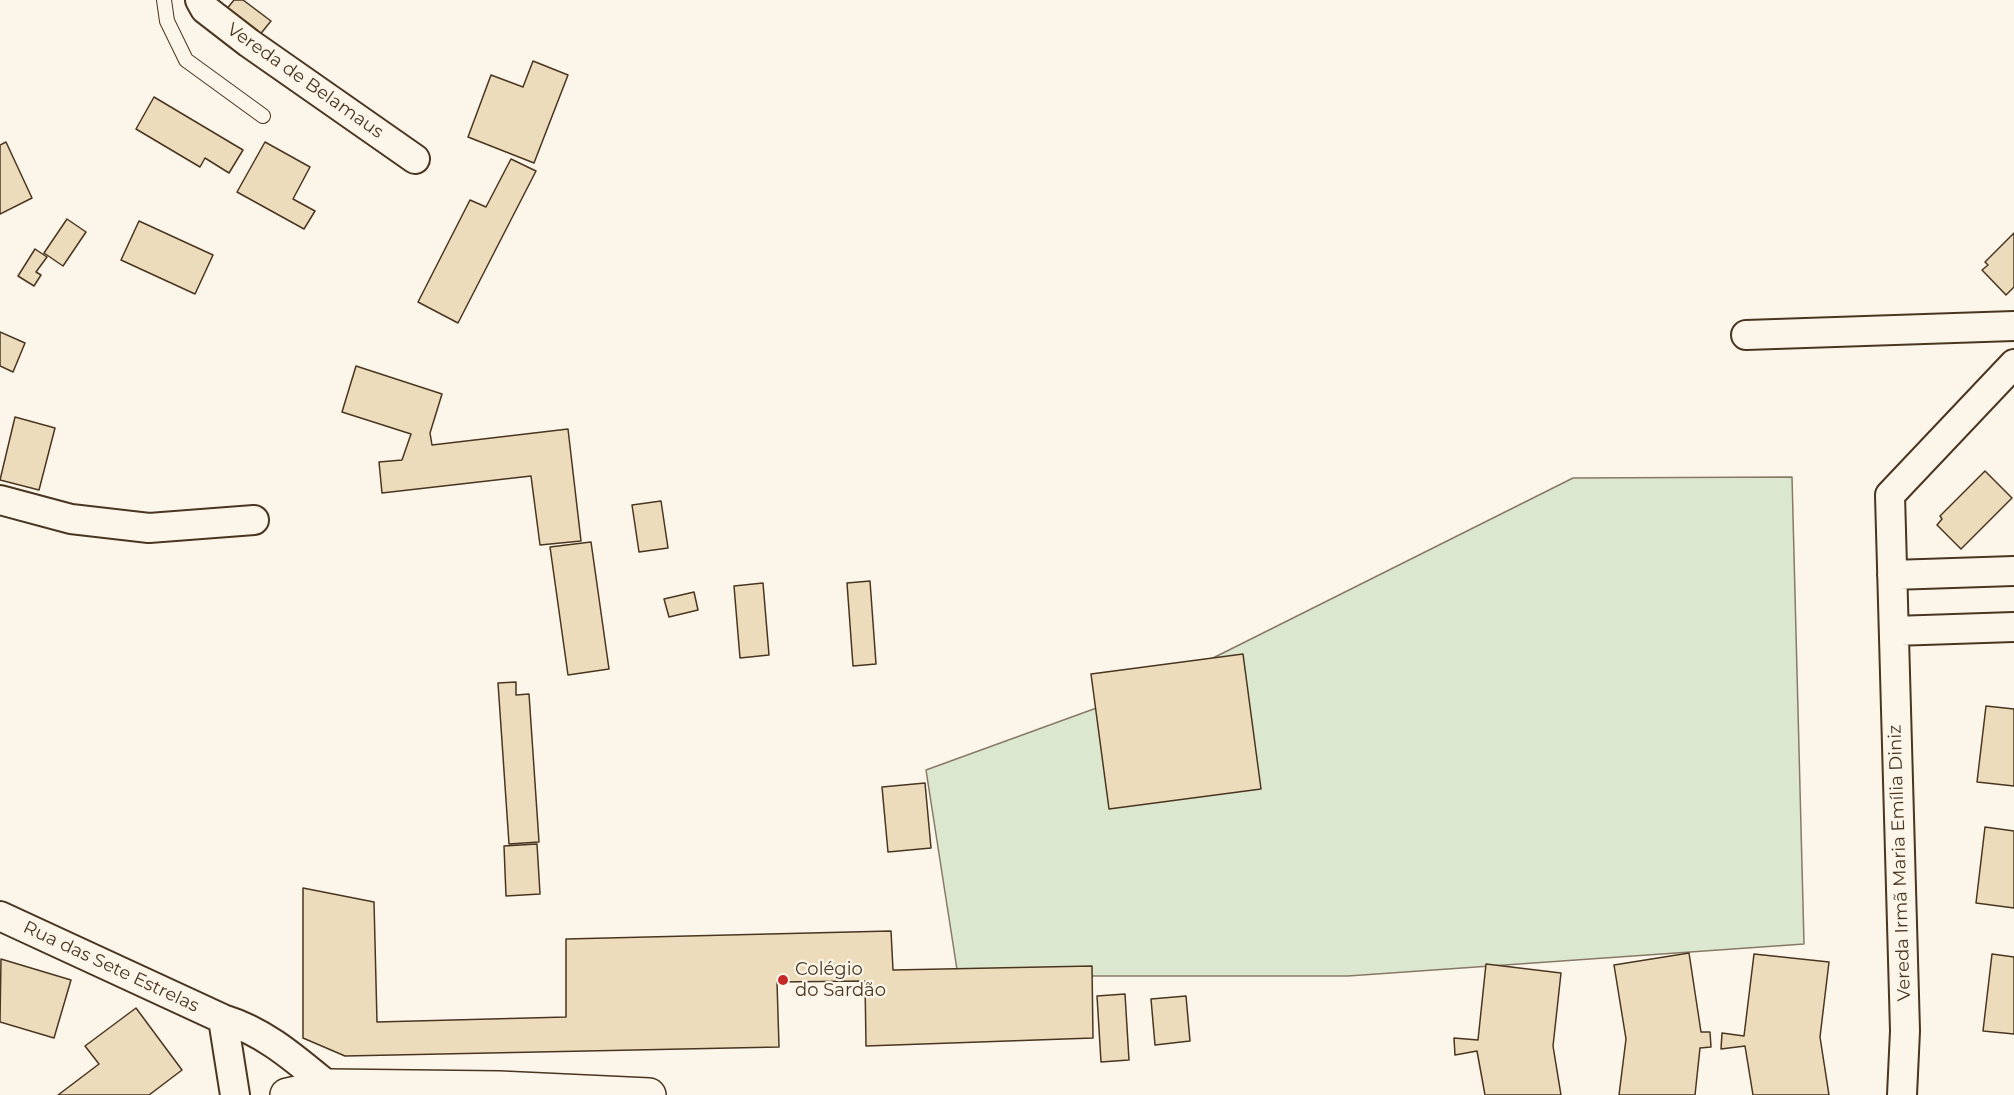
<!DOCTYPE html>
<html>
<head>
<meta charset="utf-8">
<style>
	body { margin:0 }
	canvas { display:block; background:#fbf6e9 }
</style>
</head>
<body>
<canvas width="2014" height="1095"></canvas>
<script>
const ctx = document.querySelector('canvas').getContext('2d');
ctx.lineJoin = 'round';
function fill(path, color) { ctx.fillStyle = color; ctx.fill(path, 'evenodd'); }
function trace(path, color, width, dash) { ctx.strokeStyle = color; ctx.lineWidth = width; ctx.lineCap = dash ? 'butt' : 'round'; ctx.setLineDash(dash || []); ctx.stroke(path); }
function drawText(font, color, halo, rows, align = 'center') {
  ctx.font = font + ' Montserrat,sans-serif'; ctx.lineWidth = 4.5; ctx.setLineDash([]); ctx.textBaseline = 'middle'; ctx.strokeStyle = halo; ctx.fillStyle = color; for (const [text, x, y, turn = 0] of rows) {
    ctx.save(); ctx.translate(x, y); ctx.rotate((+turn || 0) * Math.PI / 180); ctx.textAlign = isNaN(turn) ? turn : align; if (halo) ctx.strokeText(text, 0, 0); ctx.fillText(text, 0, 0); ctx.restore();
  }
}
const green = new Path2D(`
	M1792,477L1804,944L1348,976H958L926,770L1157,686L1573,478Z`);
fill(green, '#dce7d0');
trace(green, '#887966', 1.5);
const building = new Path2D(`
	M234,0H243L271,21L254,42L221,16Z
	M533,61L568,75L534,163L468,137L491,75L523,87Z
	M154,97L243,150L229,173L205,158L200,167L136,129Z
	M6,142L32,198L0,214V145Z
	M265,142L310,167L293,199L315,211L304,229L237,192Z
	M511,159L536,171L458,323L418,302L470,200L486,207Z
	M67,219L86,232L63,266L44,253Z
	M139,221L213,255L195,294L121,260Z
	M2014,233V287L2006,295L1982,270L1988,265L1985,262Z
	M35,249L47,257L36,272L41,275L34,286L18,276Z
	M0,332L25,343L13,372L0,366Z
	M356,366L442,394L430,433L432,445L568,429L581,541L540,545L531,476L382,493L379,462L402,460L411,434L342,412Z
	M15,417L55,428L39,490L0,480Z
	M1985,471L2012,498L1961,549L1937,525L1942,519L1940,516Z
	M661,501L668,548L639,552L632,505Z
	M591,542L609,669L568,675L550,547Z
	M870,581L876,664L853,666L847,583Z
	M763,583L769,655L740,658L734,586Z
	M694,592L698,610L669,617L664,599Z
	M1243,654L1261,789L1109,809L1091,674Z
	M516,682V695L529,694L539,842L509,844L498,683Z
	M1986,706L2014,709V786L1977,782Z
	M925,783L931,848L888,852L882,787Z
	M1985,827L2014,831V908L1976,903Z
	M537,844L540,894L506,896L504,846Z
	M303,888L374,902L377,1022L566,1017V939L891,931L893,970L1092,966L1093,1038L866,1046L865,981L777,982L779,1047L345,1056L303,1038Z
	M1689,953L1701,1032H1710L1711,1047L1700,1048L1695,1095H1619L1626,1039L1614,965Z
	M1754,954L1829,962L1820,1037L1829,1095H1753L1745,1046L1721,1049L1722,1033L1744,1036Z
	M1992,954L2014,957V1034L1983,1031Z
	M1,959L71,980L54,1038L0,1022Z
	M1486,964L1561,973L1553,1046L1561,1095H1485L1477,1051L1455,1055L1454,1038L1478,1040Z
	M1125,994L1129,1060L1101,1062L1097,996Z
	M1186,996L1190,1041L1155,1045L1151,999Z
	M136,1008L182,1070L149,1095H58L99,1064L85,1046Z`);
fill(building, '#ecdcbc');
trace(building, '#4a3520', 1.5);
const lane = new Path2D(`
	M164,0L167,21L186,60L263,116`);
const street = new Path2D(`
	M200,0L205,9L249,43L415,159
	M1746,335L2014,326
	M0,500L71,519L149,528L254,520
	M1892,575L2014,571
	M1894,631L2014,627
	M0,916L223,1019C265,1032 294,1058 328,1086
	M223,1019L235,1095
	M1902,1095L1905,1031L1890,495L2014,364`);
const secondary = new Path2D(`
	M287,1095L328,1086L499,1088L649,1095`);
trace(lane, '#4a3520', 16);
trace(street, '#4a3520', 32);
trace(secondary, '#4a3520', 36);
trace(lane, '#fbf6e9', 14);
trace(street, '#fbf6e9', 28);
trace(secondary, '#fbf6e9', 33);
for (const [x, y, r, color] of [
	[783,980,6,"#c62828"]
]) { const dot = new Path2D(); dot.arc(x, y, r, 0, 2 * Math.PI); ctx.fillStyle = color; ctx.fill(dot); trace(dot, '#fbf6e9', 2); }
drawText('18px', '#4a3520', '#fbf6e9', [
	["Vereda de Belamaus",305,81,35],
	["Vereda Irmã Maria Emília Diniz",1900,863,-92],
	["Rua das Sete Estrelas",111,967,25]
]);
drawText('18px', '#4a3520', '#fbf6e9', [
	["Colégio",795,970],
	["do Sardão",795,991]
], 'left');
</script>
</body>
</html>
